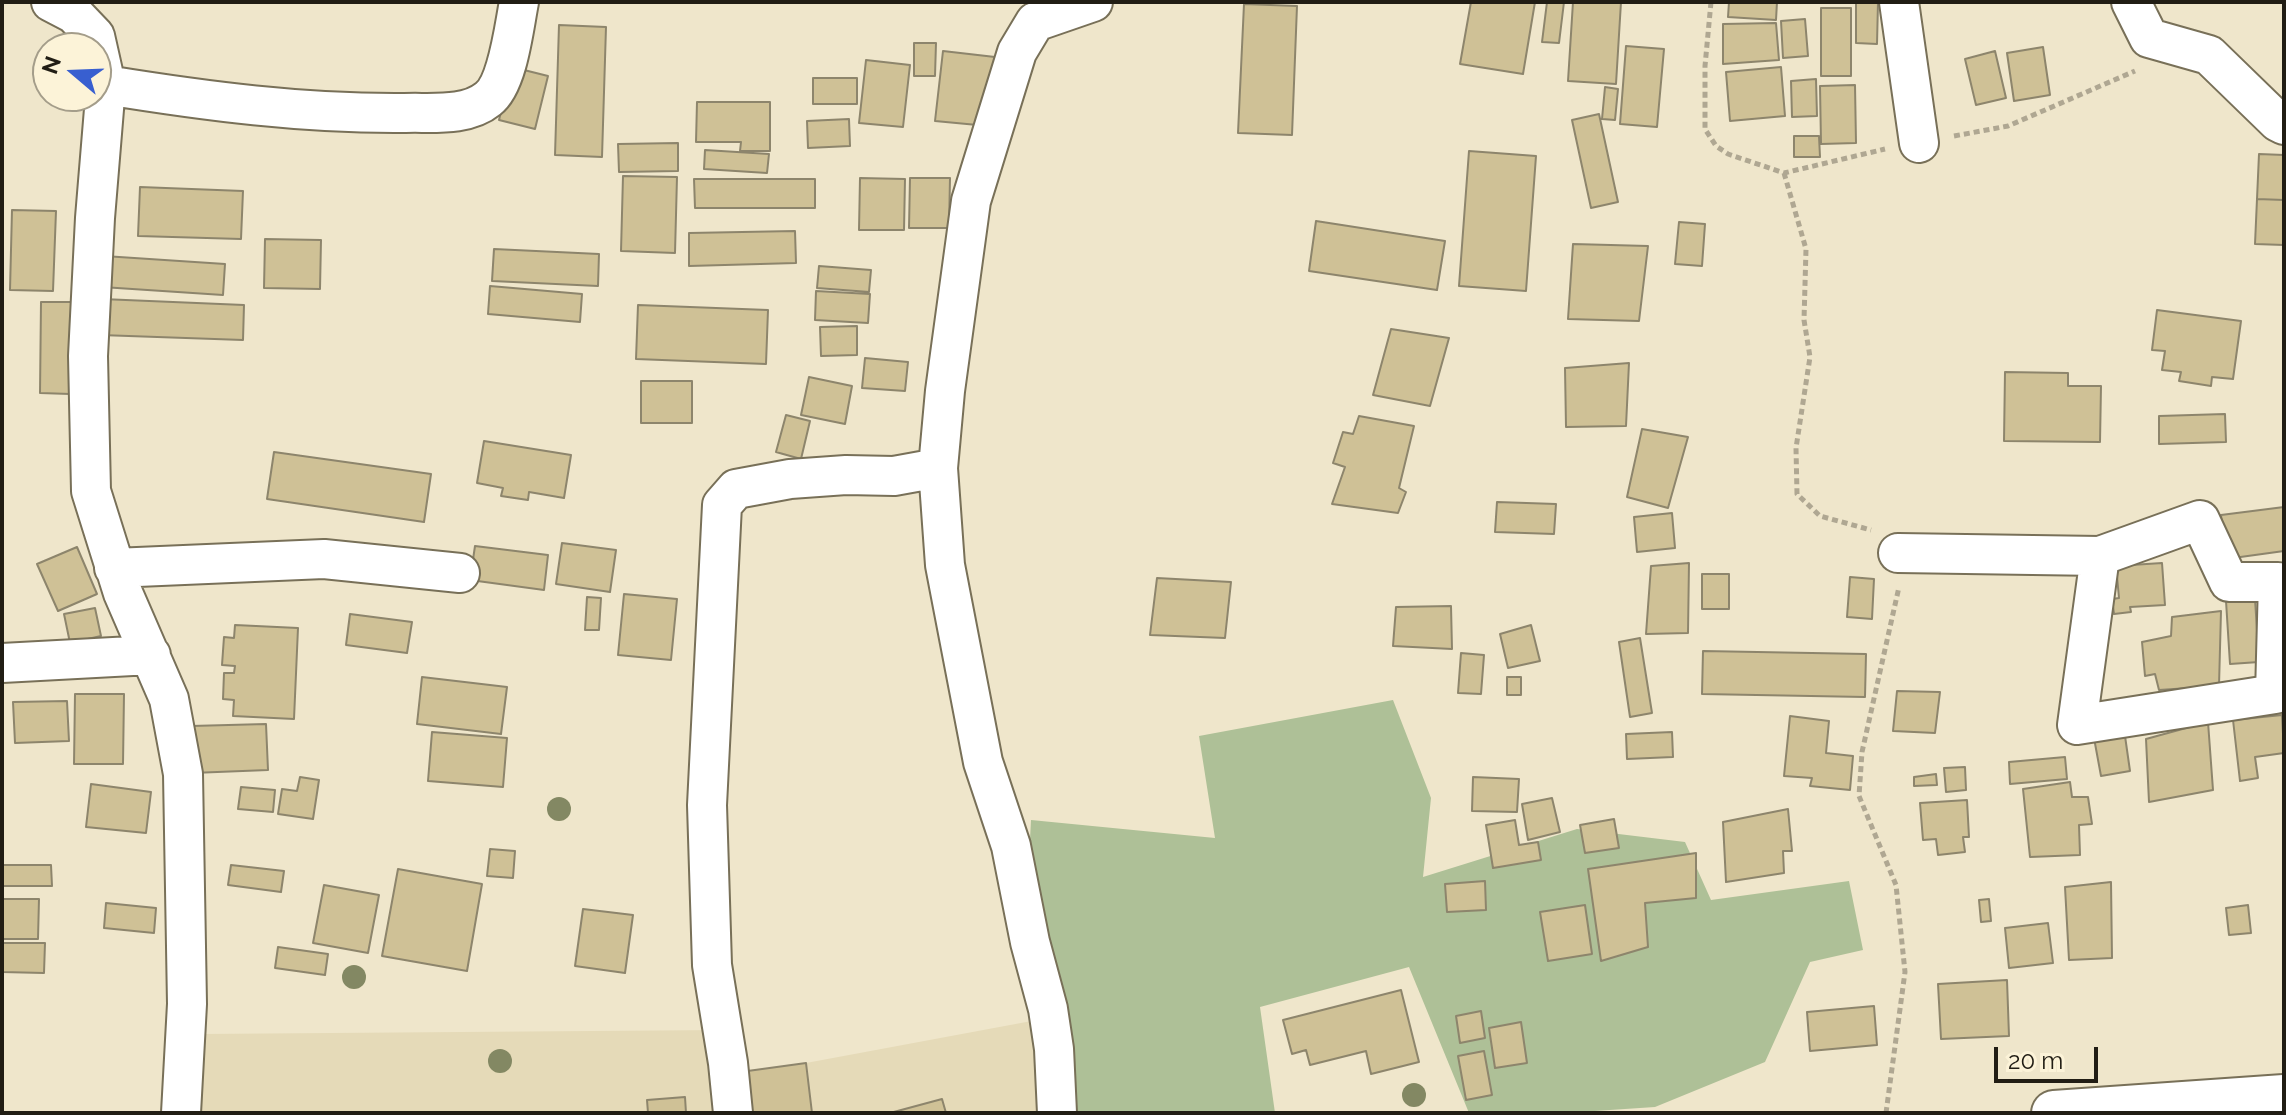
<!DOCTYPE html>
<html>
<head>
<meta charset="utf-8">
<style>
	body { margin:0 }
	#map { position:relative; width:2286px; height:1115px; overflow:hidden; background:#efe6cb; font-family:Raleway,sans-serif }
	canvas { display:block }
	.frame { position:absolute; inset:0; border:4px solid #211d14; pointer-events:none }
	.north { position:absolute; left:32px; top:32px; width:80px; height:80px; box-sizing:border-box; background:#fcf3d8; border:2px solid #a49d8a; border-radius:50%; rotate:289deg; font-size:22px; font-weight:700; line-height:32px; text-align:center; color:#211d14 }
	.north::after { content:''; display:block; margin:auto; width:28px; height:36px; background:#385fd0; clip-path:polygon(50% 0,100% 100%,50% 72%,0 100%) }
	.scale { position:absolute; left:1994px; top:1047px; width:104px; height:36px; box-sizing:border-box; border:4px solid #211d14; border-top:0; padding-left:10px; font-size:24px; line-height:28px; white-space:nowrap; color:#211d14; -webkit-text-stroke:6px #fcf3d8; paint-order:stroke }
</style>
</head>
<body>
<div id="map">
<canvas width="2286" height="1115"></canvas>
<div class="frame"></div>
<div class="north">N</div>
<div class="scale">20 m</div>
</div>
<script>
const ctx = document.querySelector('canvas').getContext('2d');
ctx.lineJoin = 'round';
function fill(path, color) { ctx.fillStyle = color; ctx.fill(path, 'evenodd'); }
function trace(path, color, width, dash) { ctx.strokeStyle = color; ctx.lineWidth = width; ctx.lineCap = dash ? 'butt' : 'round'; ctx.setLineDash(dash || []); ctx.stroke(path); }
fill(new Path2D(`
	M1037,1020L1047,1113H197L201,1034L722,1030L736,1106L806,1063Z`), '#e5dab8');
fill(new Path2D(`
	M1393,700L1431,798L1423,877L1577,829L1685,842L1711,900L1849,881L1863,950L1810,962L1765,1062L1655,1107L1565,1113H1469L1409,967L1260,1007L1275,1113H1066L1025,939L1031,820L1215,838L1199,736Z`), '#aec097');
const building = new Path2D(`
	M1471,2H1535L1523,74L1460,64Z
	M1547,2H1564L1559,43L1542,42Z
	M1573,2H1621L1616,84L1568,81Z
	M1729,2H1777L1776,20L1728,17Z
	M1856,2H1878L1877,44L1856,43Z
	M1244,4L1297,6L1292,135L1238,133Z
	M1821,8H1851V76H1821Z
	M1805,19L1808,56L1783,58L1781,21Z
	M1776,23L1779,60L1723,64V24Z
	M559,25L606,27L602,157L555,155Z
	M914,43H936L935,76H914Z
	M1626,46L1664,49L1657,127L1620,124Z
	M2043,47L2050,95L2014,101L2007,53Z
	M943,51L995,57L988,126L935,121Z
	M1995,51L2006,98L1976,105L1965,59Z
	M866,60L910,65L903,127L859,123Z
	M512,67L548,76L535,129L499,120Z
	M1781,67L1785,116L1730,121L1726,72Z
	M813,78H857V104H813Z
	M1816,79L1817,116L1792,117L1791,81Z
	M1855,85L1856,143L1821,144L1820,86Z
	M1605,87L1618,89L1615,120L1602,119Z
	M697,102H770V151H740L741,142H696Z
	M1599,114L1618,202L1591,208L1572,120Z
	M849,119L850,146L808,148L807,121Z
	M1794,136H1819L1820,157H1794Z
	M678,143V171L619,172L618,144Z
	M705,150L769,154L767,173L704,169Z
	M1469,151L1536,156L1526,291L1459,286Z
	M2259,154L2284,155V200L2257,199Z
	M623,176L677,177L675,253L621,251Z
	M860,178L905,179L904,230H859Z
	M910,178H950L949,228H909Z
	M694,179H815V208H695Z
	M140,187L243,191L241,239L138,236Z
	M2257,199L2284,200V245L2255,244Z
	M12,210L56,211L53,291L10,290Z
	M1316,221L1445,241L1437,290L1309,271Z
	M1679,222L1705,224L1702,266L1675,264Z
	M795,231L796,263L689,266V233Z
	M265,239L321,240L320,289L264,288Z
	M1573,244L1648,246L1639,321L1568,319Z
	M494,249L599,254L598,286L492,281Z
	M104,256L225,264L223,295L102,287Z
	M819,266L871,270L869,292L817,288Z
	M490,286L582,294L580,322L488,314Z
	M816,291L870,294L868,323L815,320Z
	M102,299L244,305L243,340L100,335Z
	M41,302H72L70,394L40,393Z
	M638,305L768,310L766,364L636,359Z
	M2157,310L2241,321L2233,379L2212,377L2211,386L2179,381L2181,372L2162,370L2165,351L2152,350Z
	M857,326V355L821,356L820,327Z
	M1391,329L1449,338L1430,406L1373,395Z
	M865,358L908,362L905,391L862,388Z
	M1629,363L1626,426L1566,427L1565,368Z
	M2005,372L2068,373V386H2101L2100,442L2004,441Z
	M809,377L852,386L845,424L801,415Z
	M641,381H692V423H641Z
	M2225,414L2226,442L2159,444V416Z
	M786,415L810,421L801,459L776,452Z
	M1359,416L1414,426L1399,488L1406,492L1398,513L1332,504L1345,467L1333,463L1343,432L1353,434Z
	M1642,429L1688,437L1668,508L1627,497Z
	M484,441L571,455L564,498L529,492L528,500L501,496L503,488L477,483Z
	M274,452L431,474L424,522L267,499Z
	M1497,502L1556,504L1554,534L1495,532Z
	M2284,507V551L2226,559L2221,515Z
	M1672,513L1675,548L1637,552L1634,517Z
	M562,543L616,550L610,592L556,584Z
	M475,546L548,555L544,590L470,580Z
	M77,547L97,594L58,611L37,564Z
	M1689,563L1688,633L1646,634L1651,566Z
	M2162,563L2165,605L2130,607L2131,612L2114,614L2112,599L2119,598L2116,566Z
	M1702,574H1729V609H1702Z
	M1850,577L1874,579L1872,619L1847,617Z
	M1157,578L1231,582L1225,638L1150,635Z
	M624,594L677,599L671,660L618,655Z
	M587,597L601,598L599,630H585Z
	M2255,599L2259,662L2230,664L2226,601Z
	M1451,606L1452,649L1393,646L1396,607Z
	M95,608L101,636L70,643L64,614Z
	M2221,611L2219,686L2159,690L2155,674L2145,676L2142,642L2171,636L2172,617Z
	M350,614L412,622L407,653L346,645Z
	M235,625L298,628L294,719L233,716L234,700L223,699L224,673H234L235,666L222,665L224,637L234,638Z
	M1531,625L1540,661L1508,668L1500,634Z
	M1640,638L1652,713L1630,717L1619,642Z
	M1703,651L1866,654L1865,697L1702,694Z
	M1461,653L1484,655L1481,694L1458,693Z
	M422,677L507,687L501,734L417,724Z
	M1507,677H1521V695H1507Z
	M1897,691L1940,692L1935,733L1893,731Z
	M75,694H124L123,764H74Z
	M67,701L69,741L15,743L13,702Z
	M2282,715L2284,753L2255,757L2258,778L2240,781L2233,720Z
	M1790,716L1829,721L1826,753L1853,756L1850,790L1810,786L1812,778L1784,776Z
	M2208,722L2213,790L2149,802L2146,739Z
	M266,724L268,770L192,773L191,726Z
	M432,732L507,738L503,787L428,781Z
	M1672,732L1673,757L1627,759L1626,734Z
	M2125,736L2130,771L2101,776L2094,738Z
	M2065,757L2067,779L2010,784L2009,762Z
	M1965,767L1966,790L1946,792L1944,768Z
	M1936,774L1937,785L1914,786V777Z
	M300,777L319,780L313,819L278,814L282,789L297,791Z
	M1473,777L1519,779L1517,812L1472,811Z
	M2070,782L2072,797H2088L2092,824L2079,825L2080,855L2030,857L2023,789Z
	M91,784L151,792L146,833L86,827Z
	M241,787L275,790L273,812L238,809Z
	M1552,798L1560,832L1528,840L1522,804Z
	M1967,800L1969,837H1963L1965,852L1938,855L1936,839L1923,840L1920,803Z
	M1788,809L1792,851H1783L1784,873L1726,882L1723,822Z
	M1614,819L1619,848L1585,853L1580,825Z
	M1515,820L1519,845L1538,842L1541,860L1493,868L1486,825Z
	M490,849L515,851L513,878L487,876Z
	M1696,853V898L1645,903L1648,947L1601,961L1588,869Z
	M2,865H51L52,886H2Z
	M231,865L284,871L281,892L228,885Z
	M398,869L482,884L467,971L382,956Z
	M1485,881L1486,910L1447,912L1445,884Z
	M2111,882L2112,958L2069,960L2065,887Z
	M324,885L379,895L368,953L313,943Z
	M2,899H39L38,939H2Z
	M1989,899L1991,921L1981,922L1979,900Z
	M106,903L156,908L154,933L104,928Z
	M1585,905L1592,954L1548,961L1540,912Z
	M2248,905L2251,933L2229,935L2226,908Z
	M583,909L633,915L625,973L575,966Z
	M2048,923L2053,963L2009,968L2005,928Z
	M2,943H45L44,973L2,972Z
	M278,947L328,954L325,975L275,968Z
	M2007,980L2009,1036L1941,1039L1938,984Z
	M1401,990L1419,1062L1371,1074L1366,1051L1310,1065L1306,1050L1292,1054L1283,1020Z
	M1874,1006L1877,1045L1810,1051L1807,1012Z
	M1481,1011L1485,1038L1460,1043L1456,1016Z
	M1521,1022L1527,1063L1495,1068L1489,1028Z
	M1484,1051L1492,1095L1466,1100L1458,1056Z
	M806,1063L812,1113H738L733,1073Z
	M685,1097L686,1113H648L647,1100Z
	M942,1099L946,1113H890Z`);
fill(building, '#cfc196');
trace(building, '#8d856c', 2);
const street = new Path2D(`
	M51,2L74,14L95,36L106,85L95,218L88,356L91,491L123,593L169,699L183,774L187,1004L181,1113
	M1899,2L1919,143
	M2131,2L2149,38L2209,55L2278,122L2284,125
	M106,85C205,101 304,114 405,113C431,112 466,117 488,99C508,84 514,27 519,2
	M1898,553L2100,556L2200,520L2229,582H2278L2275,694L2077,725L2100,556
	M114,568L324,559L460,573
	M2,663L151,655
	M733,1113L728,1063L712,965L707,805L722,505L736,489L790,479L846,475L894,476L938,468
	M1057,1113L1054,1049L1048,1009L1030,942L1011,846L983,762L945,565L938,468L945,391L971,201L1017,52L1035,22L1093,2`);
const primary = new Path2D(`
	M2054,1113L2284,1097`);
trace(street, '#787058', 42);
trace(primary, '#787058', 48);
trace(new Path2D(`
	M1711,2L1705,66V129L1716,146L1728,154L1784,173L1885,149
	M1954,136L2008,126L2135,71
	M1784,173L1806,249L1804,320L1810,357L1796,448L1797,494L1820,516L1871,530
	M1886,1113L1905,972L1896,885L1859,796L1862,752L1899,587`), '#afa792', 5, [6, 4]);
trace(street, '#fff', 38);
trace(primary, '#fff', 44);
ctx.fillStyle = '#838863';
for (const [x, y] of [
	[559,809],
	[354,977],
	[500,1061],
	[1414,1095]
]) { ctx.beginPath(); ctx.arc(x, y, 12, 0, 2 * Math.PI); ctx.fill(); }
</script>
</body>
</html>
